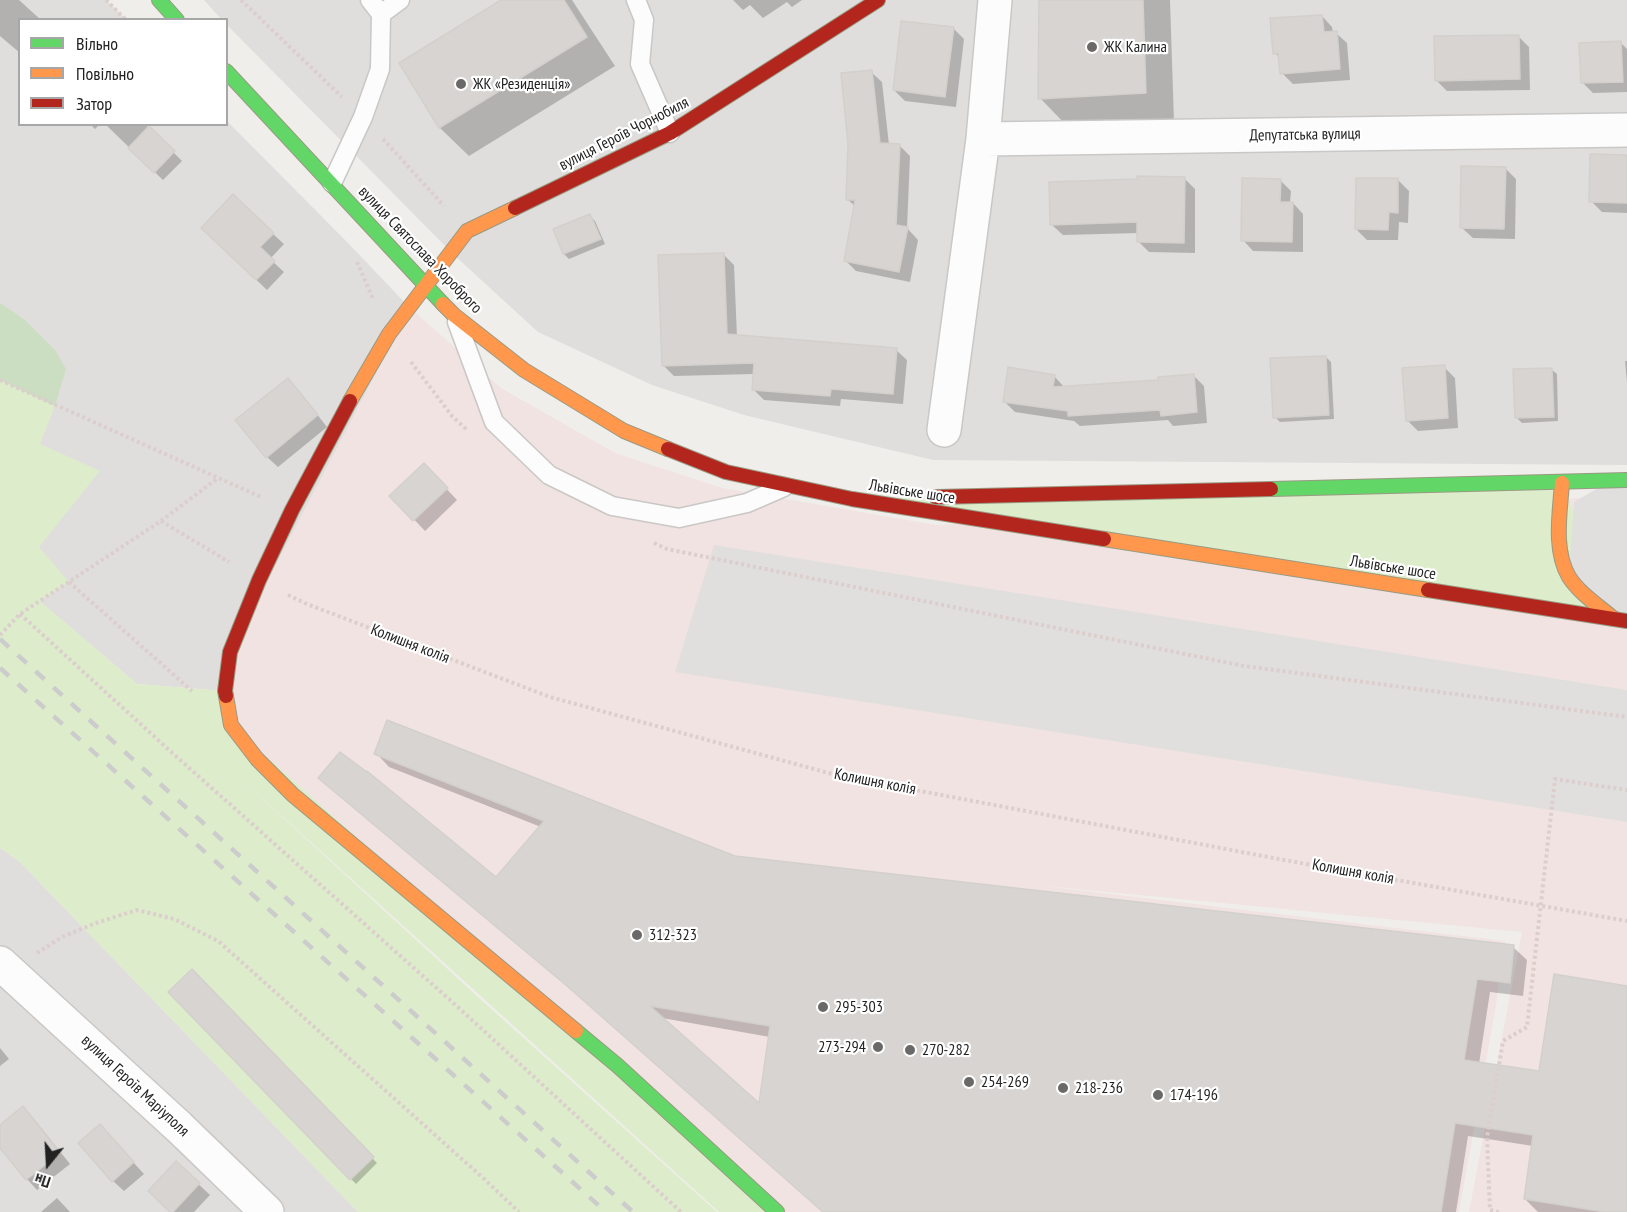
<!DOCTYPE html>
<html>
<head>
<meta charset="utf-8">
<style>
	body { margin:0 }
	#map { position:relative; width:1627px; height:1212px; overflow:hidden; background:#f0eeeb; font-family:"PT Sans Narrow",sans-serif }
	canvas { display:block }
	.legend { position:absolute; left:18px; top:18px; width:210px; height:108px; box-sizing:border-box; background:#fff; border:2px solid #a7a7a7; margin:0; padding:8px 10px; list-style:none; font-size:18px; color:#222 }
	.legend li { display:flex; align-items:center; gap:12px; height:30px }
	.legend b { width:30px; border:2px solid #a7a7a7 }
	.north { position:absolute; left:18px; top:1134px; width:60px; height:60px; -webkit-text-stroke:4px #fff; paint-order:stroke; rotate:198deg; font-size:16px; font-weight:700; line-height:24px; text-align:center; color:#222 }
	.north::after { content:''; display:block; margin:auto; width:21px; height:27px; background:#222; clip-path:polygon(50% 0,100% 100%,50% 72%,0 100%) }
</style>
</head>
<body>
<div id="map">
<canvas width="1627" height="1212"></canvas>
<ul class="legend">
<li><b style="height:8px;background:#63d668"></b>Вільно</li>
<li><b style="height:8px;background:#ff974d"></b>Повільно</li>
<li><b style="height:8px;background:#b3261e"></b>Затор</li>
</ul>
<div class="north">Пн</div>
</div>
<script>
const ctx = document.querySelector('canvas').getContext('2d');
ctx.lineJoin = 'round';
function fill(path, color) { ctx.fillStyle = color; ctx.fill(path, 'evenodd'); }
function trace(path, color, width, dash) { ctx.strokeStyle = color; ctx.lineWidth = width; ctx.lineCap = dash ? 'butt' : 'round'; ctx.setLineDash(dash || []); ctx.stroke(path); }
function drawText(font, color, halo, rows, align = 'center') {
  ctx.font = font + ' "PT Sans Narrow",sans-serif'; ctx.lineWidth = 4.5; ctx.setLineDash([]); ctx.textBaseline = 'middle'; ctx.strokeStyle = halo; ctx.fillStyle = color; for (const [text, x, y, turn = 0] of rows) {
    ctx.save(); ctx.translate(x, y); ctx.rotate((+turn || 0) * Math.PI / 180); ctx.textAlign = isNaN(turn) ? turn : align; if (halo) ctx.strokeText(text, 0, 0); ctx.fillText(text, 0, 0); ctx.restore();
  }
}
fill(new Path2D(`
	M0,0H106L126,19L20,20V124H226L227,121L349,244L410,308L225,691L137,684L0,568Z
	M204,0H1627V465L933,460L744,415L652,385L538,332L454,255L227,25L226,20L221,19Z
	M0,848L19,861L358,1212H0Z`), '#dfdedc');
fill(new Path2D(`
	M410,308L501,388L615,453L722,488L936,525L1627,496V1212H1469L1522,932L1035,885L1505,941L1496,1005L1459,1212H777L231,725L230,652Z`), '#f1e3e1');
fill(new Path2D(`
	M0,380L55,406L40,444L100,471L39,547L69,582L40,601L137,684L225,691L231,725L777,1212H719L239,777L477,996L717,1212H358L19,861L0,848Z
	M1562,483L1614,619L852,499Z`), '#ddeccb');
fill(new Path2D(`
	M0,303L25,320L55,350L66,369L55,406L0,380Z`), '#cbdec1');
fill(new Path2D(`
	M1627,480V621L1569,575L1574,502L1610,481Z
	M714,545L1627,690V822L675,672Z`), '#e0dfde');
fill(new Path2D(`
	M0,0H19L41,20H20V53L0,36Z
	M504,0H572L615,66L469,156L440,128L401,64Z
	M733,0H802L792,7L787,2L763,18L750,5L743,10Z
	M1040,0H1170L1174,122L1068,127L1040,98Z
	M1322,16L1332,27L1333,33H1336L1347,43L1350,80L1293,84L1282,73L1281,59L1275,53Z
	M953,28L964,39L956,107L905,101L894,90Z
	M1518,36L1529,47L1530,90L1447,91L1436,80Z
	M1621,43L1627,49V92L1593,93L1583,83Z
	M871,72L882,82L889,145H899L910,156L907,228L918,240L910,282L856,271L846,261L856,207L847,199Z
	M90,124H100L95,129Z
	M105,124H145L182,161L163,180Z
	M1627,156V213L1602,212L1591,201Z
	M1505,168L1516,179L1515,239L1473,238L1462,228Z
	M1184,178L1195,189V253L1149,252L1139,242V233L1063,235L1052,225Z
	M1280,180L1291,191L1290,203H1293L1303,214V252L1253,251L1243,240Z
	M1398,180L1409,191L1408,223L1399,222L1398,240H1367L1356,229Z
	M590,216L595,221L605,244L569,259L564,254Z
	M273,234L284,244L270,259L284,272L267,290L213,238Z
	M724,255L734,265L737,337L896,350L907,360L903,404L841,399L840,406L764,400L753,389L754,374L674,376L663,365Z
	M1326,357L1331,362L1334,419L1280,422L1275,417Z
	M1625,361H1627V383Z
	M1444,367L1455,378L1458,428L1418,431L1407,420Z
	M1551,369L1557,374L1558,421L1522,423L1517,418Z
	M1193,375L1204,386L1207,423L1173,426L1168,420L1080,426L1074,421L1015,412L1004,401L1054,376L1065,388L1159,381Z
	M288,380L298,390L327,427L278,467L267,457Z
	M424,465L457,500L425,531L392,496Z
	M376,753L735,858L1513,947L1527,960L1523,996L1490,992L1479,1064L1540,1073L1627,987V1212H1538L1525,1199L1533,1146L1468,1136L1456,1212H823L496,879L541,827L389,767ZM662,1018L770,1037L760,1106Z
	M192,971L377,1163L356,1184L170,992Z
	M0,1048L9,1059L0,1066Z
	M23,1108L34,1119L70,1164L37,1190L27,1179L0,1146V1127Z
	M100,1126L144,1174L124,1191L113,1181Z
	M176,1163L210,1195L194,1212H171Z
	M57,1198L70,1212H41Z`), '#0003');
const building = new Path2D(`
	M501,0H564L587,37L439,128L399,63Z
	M1039,0H1143L1146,93L1038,99Z
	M1322,15L1324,32L1337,31L1340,69L1280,74L1278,53L1273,54L1270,18Z
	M901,21L954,27L945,97L893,90Z
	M1519,35L1520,79L1435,81L1434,36Z
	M1621,41L1623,82L1581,83L1579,43Z
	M872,70L880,143L900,144L896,225L908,227L899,272L844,261L855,200H846L848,144L841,73Z
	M149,126L175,151L154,173L128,148Z
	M1590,154L1627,155V203L1589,202Z
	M1461,166L1506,167L1504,229L1460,228Z
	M1137,176L1185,177L1184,243L1137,242V222L1050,225L1049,182L1137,179Z
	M1242,178L1281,179L1280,202H1293L1292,242L1241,241Z
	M1356,178H1398V213L1389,212L1388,230L1355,229Z
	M233,194L274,233L260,247L275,261L256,280L201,228Z
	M590,214L601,239L563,254L553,229Z
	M724,253L727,334L897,348L893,394L831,389L830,396L752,390L754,363L662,366L658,255Z
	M1326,356L1329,415L1273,418L1270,358Z
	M1445,365L1448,418L1406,421L1402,368Z
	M1008,367L1055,375L1053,387L1158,380V377L1194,374L1197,412L1161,416L1160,410L1068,416V411L1003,402Z
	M1552,368L1554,417L1515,418L1513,369Z
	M288,378L318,415L266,458L235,420Z
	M424,463L448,488L413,521L389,496Z
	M387,720L735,856L1514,945L1510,983L1477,979L1464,1060L1539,1071L1554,974L1627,986V1212H1605L1524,1199L1533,1135L1455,1123L1441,1212H823L567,986L318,778L340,752L367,772V771L496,877L544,821L374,754ZM650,1006L770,1026L759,1103Z
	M192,969L374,1157L350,1180L168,992Z
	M23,1106L60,1153L26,1180L0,1148V1125Z
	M100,1124L134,1162L112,1182L78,1143Z
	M176,1161L200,1183L173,1212H170L148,1191Z`);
fill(building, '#d7d4d2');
trace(building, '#d3d0cc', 1.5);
const lane = new Path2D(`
	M370,0L381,14
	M636,0L644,20L640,64L670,133
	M332,183L363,117L380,69L381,14L400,0
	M457,322L494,422L549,475L612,506L679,518L747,503L784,487`);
const street = new Path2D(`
	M983,139L1627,130
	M944,430L983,139L995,0
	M0,963L179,1127L267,1212`);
const fast = new Path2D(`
	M159,0L177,20
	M226,71L443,304
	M1271,489L1627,480
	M576,1031L618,1066L777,1212`);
const slow = new Path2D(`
	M443,304L454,315L524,370L624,431L668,449
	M350,401L389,334L467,231L515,208
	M1562,483C1560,512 1553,550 1569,577C1580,594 1599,606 1614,619
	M1104,539L1428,590
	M226,696L231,725L257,759L293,795L576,1031`);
const jam = new Path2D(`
	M515,208L670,133L878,0
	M668,449L726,472L852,499L1104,539
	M936,497L1271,489
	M1428,590L1627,621
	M226,696L225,691L230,652L259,580L292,510L350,401`);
trace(lane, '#c9c8c7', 21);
trace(street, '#c9c8c7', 36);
trace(fast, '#999a82', 16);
trace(slow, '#999a82', 16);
trace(jam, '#999a82', 16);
trace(new Path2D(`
	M106,0L126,20
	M241,0L342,97
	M383,139L444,206
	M357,262L373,299
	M411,362L452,416L467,430
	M0,380L261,497
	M161,521L229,562
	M654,543L667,549L1244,666L1627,717
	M69,582L192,691
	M288,595L307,604L550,697L836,775L1284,860L1627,921
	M20,614L169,750L460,1009L681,1212
	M0,635L20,614L161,521L218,478
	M37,953L62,937L96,923L137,910L174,919L218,941L482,1177L519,1212
	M1499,1212L1490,1210L1487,1137L1503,1041L1527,1027L1555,779L1627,790`), '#dccecd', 4, [3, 3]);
trace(lane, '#fdfcfc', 18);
trace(street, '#fdfcfc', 33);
trace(fast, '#63d668', 14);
trace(slow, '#ff974d', 14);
trace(jam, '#b3261e', 14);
trace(new Path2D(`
	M0,639L633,1212
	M0,668L606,1212`), '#ccc', 4.5, [12, 12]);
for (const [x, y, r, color] of [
	[1092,47,6,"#6a6968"],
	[461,84,6,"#6a6968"],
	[637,935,6,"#6a6968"],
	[823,1007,6,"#6a6968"],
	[878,1047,6,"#6a6968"],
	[910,1050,6,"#6a6968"],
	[969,1082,6,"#6a6968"],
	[1063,1088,6,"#6a6968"],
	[1158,1095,6,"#6a6968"]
]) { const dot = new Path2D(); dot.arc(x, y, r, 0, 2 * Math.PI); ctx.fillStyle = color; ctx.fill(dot); trace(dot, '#fff', 2); }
drawText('16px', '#222', '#fff', [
	["ЖК Калина",1104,47],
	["ЖК «Резиденція»",473,84],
	["312-323",649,935],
	["295-303",835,1007],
	["273-294",866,1047,"right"],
	["270-282",922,1050],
	["254-269",981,1082],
	["218-236",1075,1088],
	["174-196",1170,1095]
], 'left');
drawText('16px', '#222', '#fff', [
	["вулиця Героїв Чорнобиля",624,134,-27],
	["Депутатська вулиця",1305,135,-1],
	["вулиця Святослава Хороброго",420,250,46],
	["Львівське шосе",912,492,9],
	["Львівське шосе",1393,568,9],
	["Колишня колія",410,644,21],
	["Колишня колія",875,782,11],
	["Колишня колія",1353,872,10],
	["вулиця Героїв Маріуполя",135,1086,43]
]);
</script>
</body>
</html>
